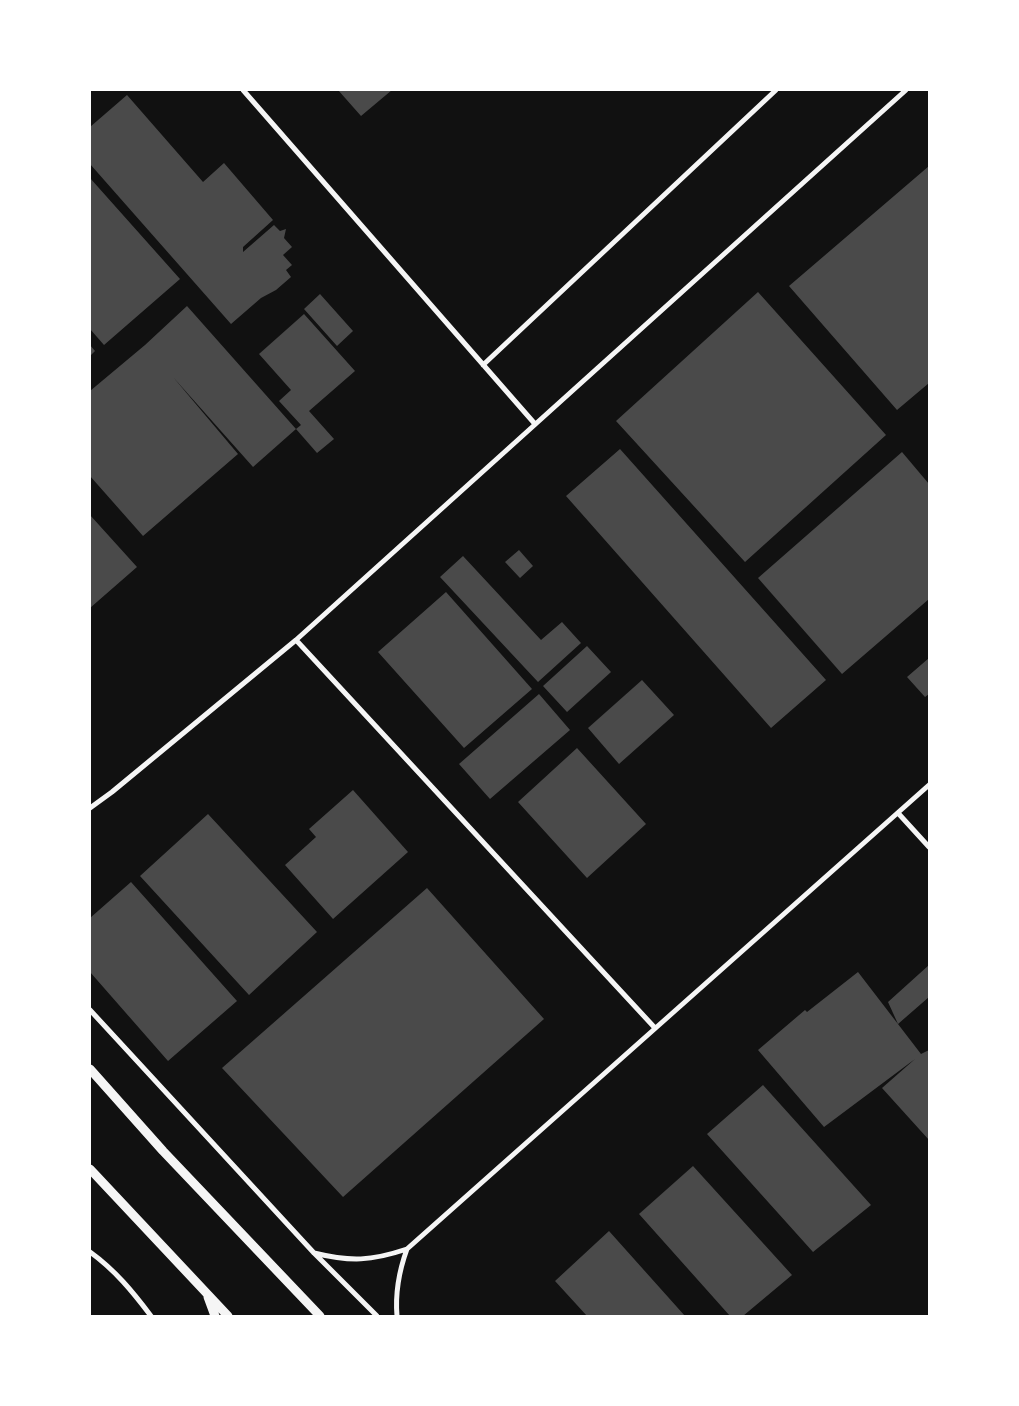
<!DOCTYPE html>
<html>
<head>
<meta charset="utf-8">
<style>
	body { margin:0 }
	#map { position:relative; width:1019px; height:1406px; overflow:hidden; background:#111; font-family:"Public Sans",sans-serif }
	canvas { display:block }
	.frame { position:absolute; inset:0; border:91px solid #fff; pointer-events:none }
</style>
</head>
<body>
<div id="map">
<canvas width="1019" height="1406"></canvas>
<div class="frame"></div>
</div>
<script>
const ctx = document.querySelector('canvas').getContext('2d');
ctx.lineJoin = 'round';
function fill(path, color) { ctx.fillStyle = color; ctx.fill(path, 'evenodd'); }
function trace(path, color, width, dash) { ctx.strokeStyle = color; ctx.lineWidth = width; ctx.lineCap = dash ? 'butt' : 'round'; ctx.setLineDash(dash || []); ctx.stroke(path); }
fill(new Path2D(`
	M338,90H392L361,116Z
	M127,95L203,182L224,163L273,220L243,247V252L274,225L280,231L286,229L284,238L292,247L283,255L292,265L286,270L291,277L276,290L261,298L231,324L90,164V127Z
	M929,166V383L897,410L789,286Z
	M90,178L180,279L104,345L90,329Z
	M758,292L886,435L745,562L616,421Z
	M320,294L353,331L337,346L304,309Z
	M187,306L296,429L301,425L279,401L291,390L259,354L304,314L355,371L309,411L334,439L317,453L296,429L253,467L173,377L238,454L143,536L90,476V391L145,345Z
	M90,345L95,351L90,356Z
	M620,449L826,680L771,728L566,496Z
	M902,452L929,484V599L842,674L758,578Z
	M90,515L137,567L90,608Z
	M519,550L533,566L520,578L505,562Z
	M463,556L541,640L562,622L581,643L538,682L440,577Z
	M446,592L532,689L464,748L378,652Z
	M587,646L611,672L567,712L543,686Z
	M929,658V694L925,697L907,677Z
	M642,680L674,715L619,764L588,728Z
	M539,694L570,730L490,799L459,764Z
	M577,748L646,824L587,878L518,802Z
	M353,790L408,852L333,919L285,865L316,837L309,829Z
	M208,814L317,932L249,995L140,876Z
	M131,882L237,1001L168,1061L90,972V918Z
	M427,888L544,1019L343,1197L222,1068Z
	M929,965V997L898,1024L888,1002Z
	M858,972L921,1054L929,1050V1140L882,1088L915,1059L824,1127L758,1050L805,1010L807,1012Z
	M763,1085L871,1205L813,1252L707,1134Z
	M693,1166L792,1275L743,1316H730L639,1214Z
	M609,1231L685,1316H587L555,1281Z`), '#4a4a4a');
trace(new Path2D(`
	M243,90L535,424
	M483,365L776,90
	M296,640L655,1028
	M90,808L112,792L296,640L906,90
	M898,813L929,847
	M90,1010L314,1253L377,1316
	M90,1252C115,1270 133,1292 151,1316
	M314,1253C351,1262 371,1261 407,1249L929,785
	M397,1316C395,1292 399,1271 407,1249`), '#f5f5f5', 5);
trace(new Path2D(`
	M90,1069L163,1151L320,1316
	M90,1169L228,1316
	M208,1297L215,1316`), '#f5f5f5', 9);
</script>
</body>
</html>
